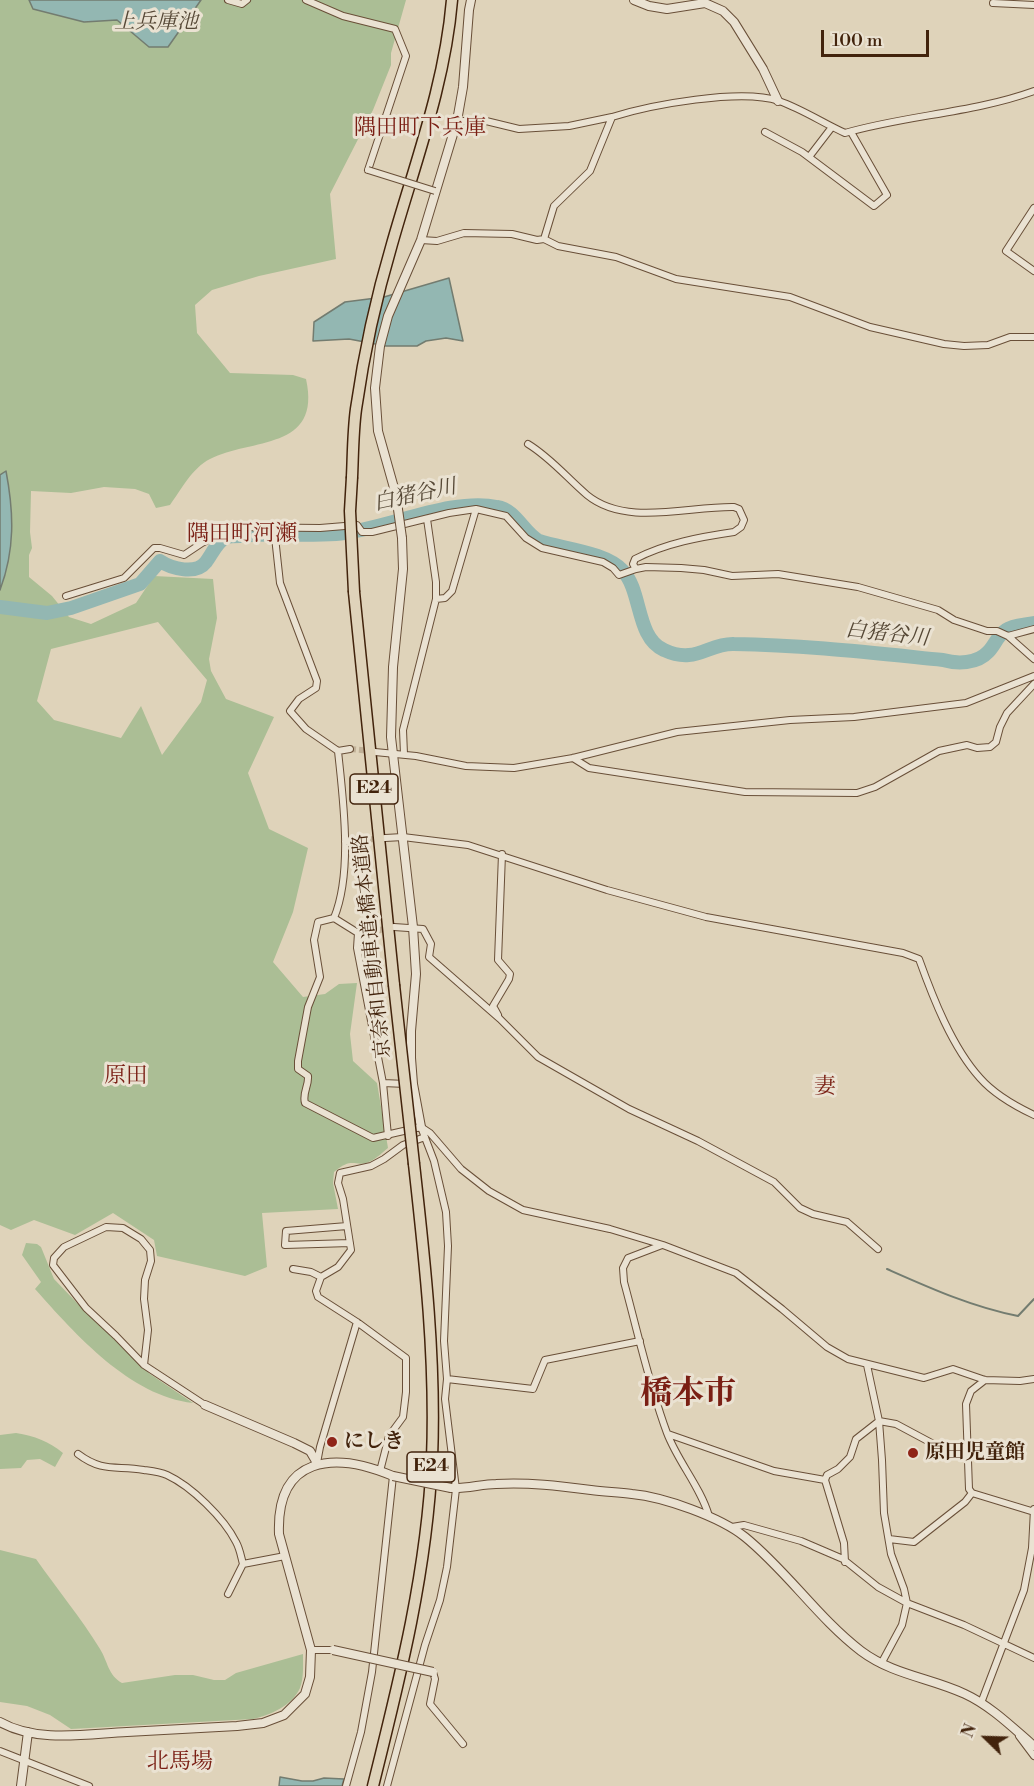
<!DOCTYPE html>
<html>
<head>
<meta charset="utf-8">
<style>
	body { margin:0 }
	#map { position:relative; width:1034px; height:1786px; overflow:hidden; background:#dfd3ba; font-family:"Libre Bodoni",serif }
	canvas { display:block }
	.north { position:absolute; left:956px; top:1708px; width:60px; height:60px; -webkit-text-stroke:4px #eae2d2; paint-order:stroke; rotate:293deg; font-size:16px; font-weight:700; line-height:24px; text-align:center; color:#42230c }
	.north::after { content:''; display:block; margin:auto; width:21px; height:27px; background:#42230c; clip-path:polygon(50% 0,100% 100%,50% 72%,0 100%) }
	.scale { position:absolute; left:821px; top:30px; width:108px; height:27px; box-sizing:border-box; border:3px solid #42230c; border-top:0; padding-left:8px; font-size:18px; line-height:21px; white-space:nowrap; color:#42230c; -webkit-text-stroke:4px #eae2d2; paint-order:stroke }
</style>
</head>
<body>
<div id="map">
<canvas width="1034" height="1786"></canvas>
<div class="north">N</div>
<div class="scale">100 m</div>
</div>
<script>
const ctx = document.querySelector('canvas').getContext('2d');
ctx.lineJoin = 'round';
function fill(path, color) { ctx.fillStyle = color; ctx.fill(path, 'evenodd'); }
function trace(path, color, width, dash) { ctx.strokeStyle = color; ctx.lineWidth = width; ctx.lineCap = dash ? 'butt' : 'round'; ctx.setLineDash(dash || []); ctx.stroke(path); }
function drawText(font, color, halo, rows, align = 'center') {
  ctx.font = font + ' "Libre Bodoni","Noto Serif JP",serif'; ctx.lineWidth = 6; ctx.setLineDash([]); ctx.textBaseline = 'middle'; ctx.strokeStyle = halo; ctx.fillStyle = color; for (const [text, x, y, turn = 0] of rows) {
    ctx.save(); ctx.translate(x, y); ctx.rotate((+turn || 0) * Math.PI / 180); ctx.textAlign = isNaN(turn) ? turn : align; if (halo) ctx.strokeText(text, 0, 0); ctx.fillText(text, 0, 0); ctx.restore();
  }
}
fill(new Path2D(`
	M0,0H406L391,53V65L373,110L330,194L336,259L259,276L212,290L195,305L197,333L230,373L293,375L306,379C322,451 251,438 210,459C192,468 181,490 170,505L156,508L149,494L135,489L104,487L71,493L31,491L30,532L32,548L29,555V577L52,596L69,617L91,624L136,603L154,576L213,579L217,618L209,659L211,671L226,699L274,717L248,773L269,829L308,848L293,912L273,962L303,997L325,994L339,984L357,983L350,1034L353,1061L377,1083L388,1148C383,1152 377,1158 371,1161C355,1169 354,1155 334,1172L333,1183L338,1209L262,1213L267,1267L245,1276L157,1256L154,1240L113,1213L75,1235L34,1220L11,1230L0,1225ZM158,622L207,680L201,702L162,755L141,706L121,738L54,720L37,701L51,649Z
	M26,1243L37,1244L41,1247L54,1279L78,1304L150,1374L193,1403C130,1396 76,1335 35,1289L41,1282L22,1255Z
	M16,1433C35,1436 48,1441 63,1453L55,1467L40,1459L27,1460L21,1468L0,1469V1435Z
	M0,1550L36,1559C57,1589 81,1618 100,1649C108,1662 108,1675 122,1683L175,1675H193L214,1680H225L236,1673L303,1654C303,1664 304,1678 300,1688C292,1706 270,1715 253,1719L71,1729L50,1715L27,1706L0,1702Z`), '#abbe95');
const water = new Path2D(`
	M29,0H201L168,47H149L117,20L84,22L33,9Z
	M449,278L463,341L446,338L426,341L417,346H386L349,339L313,341L314,322L345,302L384,297Z
	M6,471C14,513 15,550 0,590V475Z
	M280,1777L302,1781H313L324,1778L344,1779L342,1786H279Z`);
fill(water, '#93b7b2');
trace(water, '#737c70', 1.5);
trace(new Path2D(`
	M887,1269C930,1288 972,1307 1018,1316L1034,1299`), '#737c70', 2);
trace(new Path2D(`
	M0,607L47,613L71,608L140,584L160,561C172,569 196,575 206,562C212,554 217,542 226,537C229,536 236,536 240,536C272,533 304,536 336,534C385,530 451,497 497,507C516,510 523,532 539,541C563,549 606,552 623,571C642,591 636,638 664,650C696,665 708,643 734,644C804,645 873,653 943,660C957,664 977,664 988,652C995,645 997,636 1006,630C1013,625 1025,625 1034,623`), '#93b7b2', 14);
trace(new Path2D(`
	M350,749L371,751
	M359,841L382,838
	M369,932L390,928`), '#c0b097', 6, [6, 3]);
const minor = new Path2D(`
	M228,0L242,4L247,0
	M306,0L343,16L395,29L406,56L368,170
	M993,3L1034,5
	M457,121H486L519,129L569,126L612,117
	M765,132L802,152L874,206L887,195L851,132
	M809,157L832,127
	M1034,208L1006,251L1034,271
	M544,239L554,206L590,171L612,117C650,105 741,88 779,101C802,109 823,123 845,133C907,115 973,113 1034,91
	M421,240L437,241L464,233L512,234L537,240L544,239L558,246L616,257L676,279L790,297L870,327L944,344L964,346L988,345L1010,337H1034
	M528,444C551,458 567,478 587,495C626,527 688,506 734,507L739,509L744,520L741,527L734,532C700,537 666,543 635,559L633,564L636,569
	M274,528L280,583L317,681L316,688L299,699L290,711L306,729L338,751L350,749
	M66,596L124,578L154,548H160L184,555L202,543L220,534L229,527L320,528L357,525L362,532H372L449,513L476,509L506,516L526,538L542,548L603,562L613,568L619,575L636,569L646,567L681,568L704,570L732,576L778,574L858,587L938,610L954,620L987,631H997L1008,636L1034,659
	M436,599L445,598L452,591L476,509
	M1008,636L1034,629
	M375,752L416,756L466,766L514,768L573,758L677,732L790,720L854,717L966,703L1034,676
	M404,754L403,730L436,599V582L427,519
	M573,758L589,768L745,792L857,793L875,787L939,751L967,745L977,748L990,747L996,742L1000,727L1007,713L1034,684
	M385,838L403,837L468,845L607,890L706,917L903,953L919,959C933,998 952,1047 980,1078C994,1094 1015,1106 1034,1115
	M345,842L359,841
	M334,918C353,872 343,799 338,751
	M394,927L423,929L431,944L429,957L500,1019L538,1057L629,1109L698,1141L774,1182L800,1208L813,1214L847,1222L878,1249
	M369,932L358,933L334,918L318,922L314,940L320,977L308,1007L298,1061V1069L308,1076C309,1086 302,1093 305,1103L373,1138L421,1127L430,1133L461,1169L489,1191L523,1210L610,1229L663,1245L736,1273L782,1309L827,1347L848,1359L924,1378L953,1369L985,1380L1020,1381L1034,1379
	M358,933L357,948L383,1083L388,1136
	M498,1015L493,1006L509,979L510,974L498,960L502,854
	M383,1083L406,1084
	M347,1226L286,1231L285,1245L350,1243
	M662,1245L628,1258L623,1268L624,1282C638,1333 649,1385 667,1433C678,1462 700,1486 709,1516
	M293,1269L311,1272L321,1277
	M144,1365L148,1330L144,1299L145,1280L151,1261L150,1250L141,1239L123,1228L106,1227L64,1247L54,1258L53,1265L86,1308L116,1336L144,1365L205,1405
	M867,1365L879,1421L882,1460L884,1513L891,1554L904,1589L907,1603L902,1625L881,1664
	M447,1379L533,1389L545,1360L640,1341
	M879,1421L896,1424L939,1447L968,1457
	M668,1434L774,1471L825,1480
	M78,1454C103,1473 117,1465 144,1470C151,1471 160,1472 167,1475C191,1486 224,1518 236,1542C240,1549 241,1557 243,1564
	M317,1463L320,1447L357,1322
	M380,1471L389,1436L403,1417L406,1392V1358L357,1322L318,1297L316,1291L321,1277L338,1267L351,1250L343,1199L338,1183L340,1173L371,1166L384,1159L403,1145L425,1137
	M825,1480L844,1543L845,1562
	M825,1480L827,1475L838,1469L850,1457L856,1439L879,1421
	M972,1493L969,1489L966,1404L971,1391L985,1380
	M972,1493L1034,1512
	M732,1527L744,1525L801,1541L843,1559L878,1587L907,1603L964,1625L1034,1658
	M889,1539L914,1542L965,1502L972,1493
	M228,1594L243,1564L285,1556
	M311,1650H333
	M433,1672L435,1679L430,1704L463,1744
	M981,1703L1024,1590L1032,1548L1034,1509
	M1019,1736L1034,1756
	M0,1751L89,1786
	M346,1786L361,1732L372,1672L393,1476
	M387,1786L425,1645L440,1600L447,1567L456,1489L445,1399L447,1379L444,1341L448,1246L446,1212L434,1161L421,1127`);
const tertiary = new Path2D(`
	M634,0L649,6L667,9L705,3L723,11L734,22L763,69L778,101
	M396,495L378,431L375,388L380,346L388,316L421,240L457,121L463,87L469,10L471,0
	M402,538L403,569L393,667L391,737L413,927L416,974L411,1031V1058L413,1084L421,1127
	M205,1405L294,1443L310,1451L317,1463
	M451,1488C466,1489 482,1484 496,1484C528,1482 560,1486 591,1490C605,1492 618,1492 632,1494C664,1497 720,1517 745,1537C787,1571 818,1618 861,1651C893,1675 931,1678 965,1694C991,1706 1013,1728 1034,1746
	M0,1722C37,1743 86,1734 127,1732C163,1730 200,1728 237,1726L263,1723L284,1715L305,1694L310,1677L311,1650L279,1534C276,1456 334,1451 393,1476
	M21,1786L28,1732`);
const motorway = new Path2D(`
	M352,477C353,455 353,431 356,409C364,353 376,298 392,244C415,163 445,84 452,0
	M354,592L394,985
	M373,1786C400,1678 427,1571 432,1459C436,1360 425,1262 414,1164`);
trace(minor, '#694f38', 8);
trace(tertiary, '#694f38', 10);
trace(motorway, '#42230c', 13);
trace(minor, '#eae2d2', 6);
trace(tertiary, '#eae2d2', 8);
trace(motorway, '#dfd3ba', 10);
const minorBridge = new Path2D(`
	M368,170L435,191`);
const tertiaryBridge = new Path2D(`
	M396,495L402,538
	M393,1476L451,1488
	M333,1650L433,1672`);
const motorwayBridge = new Path2D(`
	M352,477L350,511L354,592
	M394,985L414,1164`);
trace(minorBridge, '#694f38', 8, []);
trace(tertiaryBridge, '#694f38', 10, []);
trace(motorwayBridge, '#42230c', 13, []);
trace(minorBridge, '#eae2d2', 6);
trace(tertiaryBridge, '#eae2d2', 8);
trace(motorwayBridge, '#dfd3ba', 10);
for (const [x, y, r, color] of [
	[332,1442,6,"#8f2418"],
	[913,1453,6,"#8f2418"]
]) { const dot = new Path2D(); dot.arc(x, y, r, 0, 2 * Math.PI); ctx.fillStyle = color; ctx.fill(dot); trace(dot, '#eae2d2', 2); }
for (const [x, y, w] of [
	[374,789,48],
	[431,1467,48]
]) { const box = new Path2D(); box.roundRect(x - w / 2, y - 15, w, 30, 4.5); ctx.fillStyle = '#eae2d2'; ctx.fill(box); trace(box, '#42230c', 1.5); }
drawText('bold 18px', '#42230c', null, [
	["E24",374,789],
	["E24",431,1467]
]);
drawText('20px', '#42230c', '#eae2d2', [
	["京奈和自動車道;橋本道路",373,946,-96]
]);
drawText('bold 20px', '#42230c', '#eae2d2', [
	["にしき",344,1442],
	["原田児童館",925,1453]
], 'left');
drawText('italic 21px', '#564836', '#eae2d2', [
	["上兵庫池",156,23],
	["白猪谷川",415,496,-12],
	["白猪谷川",887,635,6]
]);
drawText('22px', '#7a1f14', '#eae2d2', [
	["隅田町下兵庫",420,129],
	["隅田町河瀬",242,535],
	["原田",126,1077],
	["妻",825,1088],
	["北馬場",180,1763]
]);
drawText('bold 32px', '#7a1f14', '#eae2d2', [
	["橋本市",688,1395]
]);
</script>
</body>
</html>
